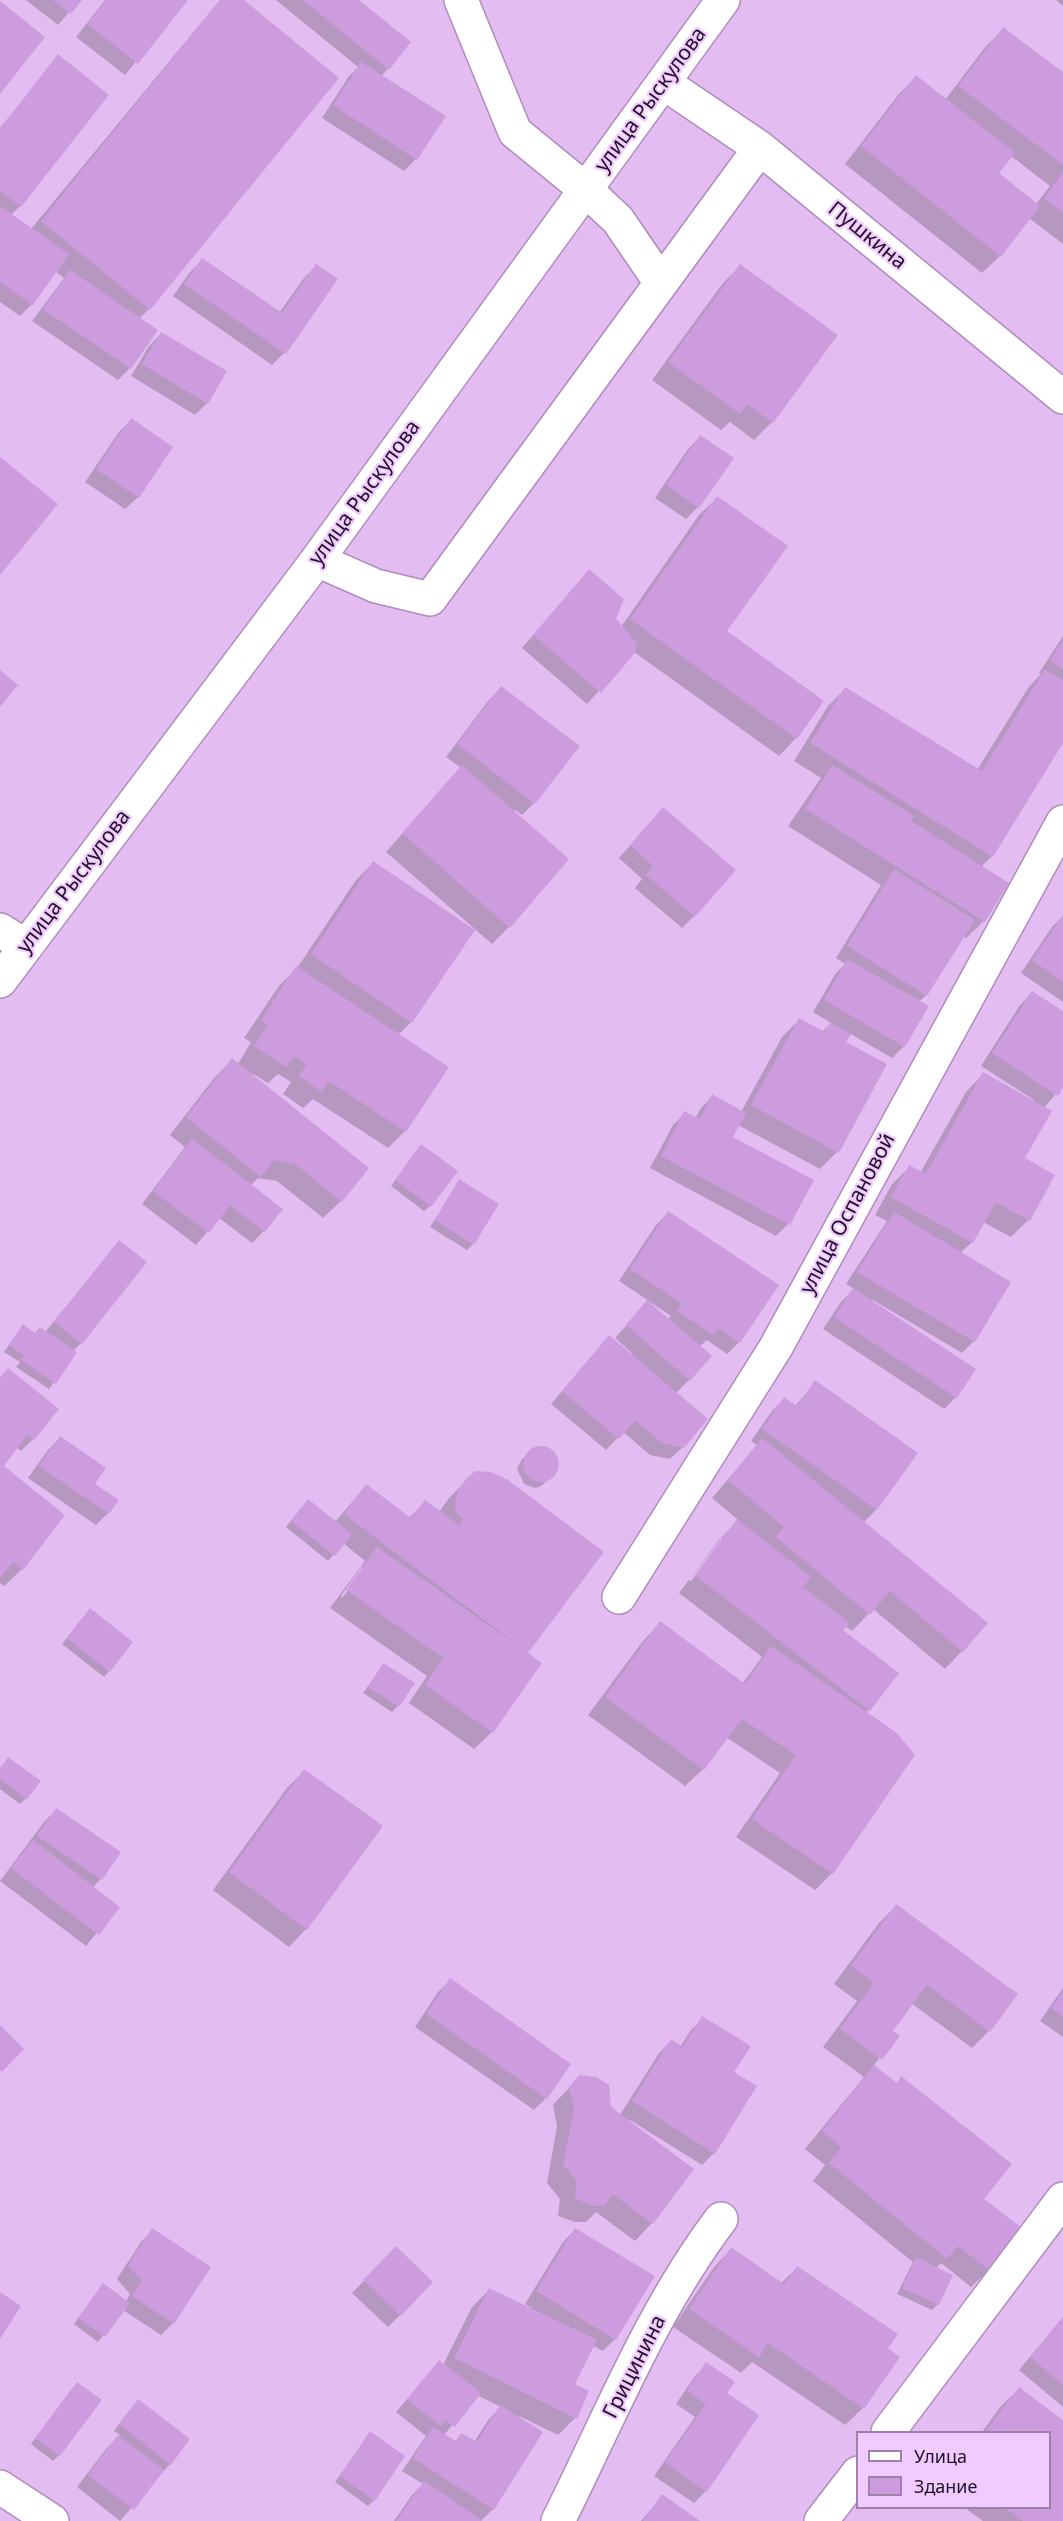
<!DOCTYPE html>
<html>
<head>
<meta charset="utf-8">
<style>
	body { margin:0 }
	#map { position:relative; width:1063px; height:2521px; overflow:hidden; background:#e3bdf1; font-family:"Noto Sans",sans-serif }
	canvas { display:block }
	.legend { position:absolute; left:856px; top:2431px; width:195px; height:78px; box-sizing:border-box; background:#f1caff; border:2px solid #9e81a8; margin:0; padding:8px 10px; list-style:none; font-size:18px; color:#211326 }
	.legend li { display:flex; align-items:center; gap:12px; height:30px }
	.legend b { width:30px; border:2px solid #9e81a8 }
</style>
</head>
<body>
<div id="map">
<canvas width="1063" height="2521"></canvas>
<ul class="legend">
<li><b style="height:8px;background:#fff"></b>Улица</li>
<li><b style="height:16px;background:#cd9cdf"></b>Здание</li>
</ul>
</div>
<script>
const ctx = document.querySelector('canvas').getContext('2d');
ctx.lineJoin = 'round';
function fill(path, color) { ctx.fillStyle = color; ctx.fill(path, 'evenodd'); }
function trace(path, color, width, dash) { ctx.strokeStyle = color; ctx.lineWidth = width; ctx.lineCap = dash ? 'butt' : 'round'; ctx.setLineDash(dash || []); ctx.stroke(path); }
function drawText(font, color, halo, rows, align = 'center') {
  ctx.font = font + ' "Noto Sans",sans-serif'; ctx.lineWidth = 4.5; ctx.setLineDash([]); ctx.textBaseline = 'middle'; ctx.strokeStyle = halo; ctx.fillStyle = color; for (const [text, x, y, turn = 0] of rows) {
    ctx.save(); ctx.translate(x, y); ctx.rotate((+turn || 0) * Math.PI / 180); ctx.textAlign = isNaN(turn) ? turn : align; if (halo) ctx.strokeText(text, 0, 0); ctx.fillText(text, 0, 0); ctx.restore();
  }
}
fill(new Path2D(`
	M26,0H80L58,25Z
	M105,0H186L125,75L76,37Z
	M220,0H241L149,309L139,319L156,331L130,368L118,380L32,321L64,278L55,271L32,304L20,316L0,302V128L59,56L20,206L11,215L31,229Z
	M276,0H356L409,42L381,77L416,159L404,171L322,118L349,76L358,67Z
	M1056,0H1063V6Z
	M1004,29L1063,74V244L1029,218L1000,256L982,273L845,164L899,94L916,77L945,100L986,46ZM1011,156L1050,186L1036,204L997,173Z
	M202,260L279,313L304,278L316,266L284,353L272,365L173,296L190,272Z
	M740,266L835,335L772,422L754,440L730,422L721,430L652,380L723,283Z
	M161,334L207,403L195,415L131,376L149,346Z
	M131,420L138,497L125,509L85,482L119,432Z
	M700,437L698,507L686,519L655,498L688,449Z
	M717,498L725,632L796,738L779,756L634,652L587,704L522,648L589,571L614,619L621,627L699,515Z
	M1063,636V741L992,856L981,867L984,921L966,938L963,936L926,995L919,1002L904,1046L892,1058L849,1033L844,1043L837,1152L820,1169L738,1125L731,1138L788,1224L776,1236L650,1168L673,1125L685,1113L695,1119L701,1108L713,1096L741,1112L782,1037L799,1020L822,1032L831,1023L813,1012L836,973L845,964L836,958L881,885L788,826L821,778L794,761L828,706L846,688L977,770L1028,688L1041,674L1039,673Z
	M501,688L578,746L534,803L522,815L515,810L514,812L509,927L492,944L386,852L461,768L446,757L489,700Z
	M663,809L694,916L682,928L635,888L642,879L619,858Z
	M373,863L411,1022L398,1035L405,1131L388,1148L313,1099L303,1108L283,1094L291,1082L278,1074L268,1083L253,1074L252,1076L366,1168L341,1201L323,1218L277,1181L258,1178L250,1186L281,1209L264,1231L252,1243L219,1218L196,1245L142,1204L185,1147L170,1135L215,1077L232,1060L238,1064L251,1042L244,1038L279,986L297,968L356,880Z
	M1063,916V1002L1021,973L1052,927Z
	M1032,993L1063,1013V1085L1044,1108L1023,1158L1028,1220L1011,1237L983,1222L972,1242L960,1253L974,1341L962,1353L873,1300L872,1302L956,1397L944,1409L823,1329L841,1302L854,1289L846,1284L887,1221L875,1215L892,1184L910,1167L920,1173L966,1092L983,1074L1033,1102L1034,1100L981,1066L1020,1005Z
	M416,1151L430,1206L424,1211L391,1186Z
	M460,1181L473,1244L467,1250L430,1227Z
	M668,1213L739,1342L727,1354L707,1340L699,1347L689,1380L676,1393L683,1447L670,1459L650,1455L623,1432L606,1450L551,1404L609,1337L630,1355L632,1353L615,1338L649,1301L619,1281L656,1225ZM650,1302L671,1316L668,1320L649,1304Z
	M119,1242L81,1343L73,1351L75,1353L49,1389L16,1367L20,1362L4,1352L23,1326L35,1335L45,1332Z
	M8,1370L57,1409L33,1439L21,1451L16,1447L1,1466L22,1569L4,1586L0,1583V1378Z
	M816,1382L915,1453L876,1510L863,1523L962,1651L945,1669L873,1609L852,1631L845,1626L841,1631L869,1710L865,1713L832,1873L815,1890L736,1837L780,1773L726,1737L703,1769L685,1786L588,1715L643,1641L660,1623L742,1684L762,1657L679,1593L720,1539L738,1520L712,1498L757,1445L751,1441L772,1411L784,1399L795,1406ZM722,1538L724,1540L691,1581L689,1580Z
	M60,1438L93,1484L108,1513L96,1525L28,1478L48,1450Z
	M538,1447L548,1449L558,1461L556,1472L541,1486L535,1488L524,1484L517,1469L522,1459Z
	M467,1480L602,1552L526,1654L492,1732L474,1749L409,1703L427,1676L330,1608L365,1561L343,1543L328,1561L286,1527L302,1507L335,1522L366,1486L409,1518L425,1502L439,1512L449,1498ZM362,1566L364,1568L343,1597L341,1596Z
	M84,1616L109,1671L104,1677L62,1644Z
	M383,1665L398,1706L392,1712L363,1693Z
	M8,1759L26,1798L20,1804L0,1789V1768Z
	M304,1771L306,1929L289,1947L213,1890L287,1788Z
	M56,1810L101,1879L92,1888L118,1907L86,1946L0,1881L44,1822Z
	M896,1906L989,2031L972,2048L911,2003L891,2031L898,2036L873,2066L896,2084L901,2078L989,2270L971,2287L941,2263L936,2268L938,2304L932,2310L897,2294L913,2262L813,2181L825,2165L805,2149L864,2077L823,2047L857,2001L834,1984L879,1923Z
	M450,1980L569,2064L546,2098L534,2110L415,2027L438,1992Z
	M1063,1988V2037L1040,2021Z
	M703,2018L732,2072L714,2153L702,2165L630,2120L628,2122L692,2169L652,2223L635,2241L596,2212L586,2222H575L558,2216L560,2199L547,2183L557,2126L553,2105L579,2077L620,2115L659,2053L671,2041L680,2047L691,2030Z
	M576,2229L653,2277L615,2339L603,2351L592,2345L573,2385L575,2418L558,2435L519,2416L493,2509L481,2521H394L412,2495L423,2484L402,2471L426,2436L396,2412L439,2362L443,2365L472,2307L489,2290L531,2310L532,2308L525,2304L563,2242ZM477,2395L501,2407L489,2419L474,2442L462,2435L454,2442L444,2435Z
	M153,2230L173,2323L161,2335L123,2310L98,2342L74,2324L103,2285L126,2301L130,2294L117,2279L141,2242Z
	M396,2248L400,2315L388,2327L352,2293Z
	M731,2249L781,2283L797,2268L886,2349L863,2408L845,2425L752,2362L741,2373L673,2327L714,2267Z
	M1063,2317V2407L1019,2370Z
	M707,2364L725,2393L706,2491L694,2503L654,2476L695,2417L676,2404L695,2376Z
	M72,2389L59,2455L53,2461L31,2444Z
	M1019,2389L1063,2422V2521H983L965,2508H1050V2432H982L1001,2406Z
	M132,2407L170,2464L120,2521L77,2487L106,2449L120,2435L114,2431Z
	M370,2433L374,2500L368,2506L335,2482Z
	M662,2496L697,2521H641Z`), '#0003');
fill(new Path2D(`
	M53,0H82L71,14Z
	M106,0H188L138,64L87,24Z
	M220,0H244L339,78L150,310L41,221Z
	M303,0H359L411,42L389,70Z
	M0,1L45,37L0,94Z
	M1003,27L1063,72V165L958,86Z
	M58,54L109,95L21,207L0,190V129Z
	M361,62L446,116L417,160L333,105Z
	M916,75L1015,153L999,173L1040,206L1001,257L861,146Z
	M1063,172V213L1044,198Z
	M0,206L69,254L33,305L0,282Z
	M202,258L282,313L316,264L338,279L286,354L184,284Z
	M740,264L838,335L773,423L747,404L740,414L668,362Z
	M70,270L158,330L131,369L43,309Z
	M161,332L227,371L208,404L142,364Z
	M131,418L173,447L139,498L96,469Z
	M700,435L734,458L699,508L666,485Z
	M0,457L58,504L0,575Z
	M717,496L788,546L727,631L824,701L797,739L630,619Z
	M589,569L624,599L616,619L637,643L634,654L601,693L533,635Z
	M1063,640V669L1050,660Z
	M1045,669L1063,680V743L993,857L810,743L845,687L982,771Z
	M0,670L18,685L0,707Z
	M501,686L580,746L535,804L457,744Z
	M462,765L569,859L510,928L402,833Z
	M832,765L914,816L911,821L1009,883L985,922L805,809Z
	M663,807L736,870L695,917L646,875L653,866L630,845Z
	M373,861L475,930L412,1023L311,954Z
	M894,869L975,920L927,996L847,946Z
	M1063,915V982L1032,960Z
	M847,959L929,1006L905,1047L824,1000Z
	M296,966L449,1067L406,1132L329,1081L322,1092L299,1076L307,1064L294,1056L286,1067L254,1046L268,1025L261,1020Z
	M1032,991L1063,1011V1088L1058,1096L992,1053Z
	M799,1018L825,1032L830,1022L851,1034L846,1042L887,1064L839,1153L751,1105Z
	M232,1058L369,1168L342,1202L295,1164L274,1160L261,1177L186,1117Z
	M983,1072L1052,1111L1025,1158L1055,1175L1030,1221L996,1202L973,1243L891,1197L909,1165L926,1174Z
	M712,1094L746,1113L733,1137L814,1180L790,1225L661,1156L684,1111L700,1119Z
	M192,1139L283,1209L265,1232L230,1205L209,1233L153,1191Z
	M421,1144L458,1171L431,1207L395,1180Z
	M459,1179L499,1204L474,1245L435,1220Z
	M668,1211L779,1285L740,1343L719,1328L714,1335L677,1311L682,1303L630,1269Z
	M894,1212L1011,1282L975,1342L857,1272Z
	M119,1240L147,1262L82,1344L54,1322Z
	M853,1288L976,1369L957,1398L834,1317Z
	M647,1300L712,1356L690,1381L626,1325Z
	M23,1324L35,1333L40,1327L77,1352L56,1384L21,1360L24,1356L9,1345Z
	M609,1335L708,1419L684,1448L662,1443L635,1420L619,1439L562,1391Z
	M8,1368L59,1409L34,1440L27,1435L4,1466L65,1515L23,1570L13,1562L0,1578V1378Z
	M815,1380L918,1453L877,1510L762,1429L784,1397L797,1406Z
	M60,1436L106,1468L95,1484L119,1500L109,1514L39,1466Z
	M762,1438L988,1623L963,1652L890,1591L870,1615L776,1537L784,1527L728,1480Z
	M523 1464a18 18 0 1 1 36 0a18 18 0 1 1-36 0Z
	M475,1471L491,1472L508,1480L604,1552L528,1653L344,1514L366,1484L411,1518L425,1500L459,1525L463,1518L455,1512L457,1492L466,1479Z
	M308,1499L352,1534L335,1556L291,1521Z
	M737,1519L811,1577L803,1587L850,1623L843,1630L899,1673L870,1711L695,1575Z
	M377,1547L542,1663L493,1733L425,1685L443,1658L346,1590Z
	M90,1608L133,1642L110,1672L67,1638Z
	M660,1621L745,1684L771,1646L897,1733L915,1755L833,1874L752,1819L796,1755L742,1719L704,1770L605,1697Z
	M383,1663L415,1683L399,1707L368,1687Z
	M8,1757L41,1781L27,1799L0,1779V1769Z
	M304,1769L383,1826L307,1930L229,1872Z
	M56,1808L121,1852L102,1880L37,1836Z
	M33,1840L120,1907L99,1935L11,1868Z
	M896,1904L1018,1994L990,2032L927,1985L893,2031L900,2036L882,2060L840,2029L874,1983L851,1966Z
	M450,1978L571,2064L547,2099L426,2014Z
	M1063,1991V2017L1051,2008Z
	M702,2016L751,2046L734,2072L757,2086L715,2154L632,2101L671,2039L683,2047Z
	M0,2025L24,2049L2,2072L0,2070Z
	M874,2065L897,2083L901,2076L1012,2164L984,2199L1023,2229L990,2271L958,2246L947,2259L829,2163L841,2147L822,2131Z
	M579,2075L596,2077L609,2085L611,2107L694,2169L653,2224L613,2194L605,2205L593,2206L575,2198L577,2181L563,2165L574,2108L569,2087Z
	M152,2228L211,2267L174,2324L132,2296L142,2281L128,2266Z
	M575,2228L655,2276L616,2340L536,2291Z
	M396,2246L433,2282L401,2316L363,2280Z
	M731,2247L784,2284L797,2266L898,2334L888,2348L900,2357L864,2409L768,2343L759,2357L689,2309Z
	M916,2257L953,2275L939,2305L902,2288Z
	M103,2283L130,2303L105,2337L78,2318Z
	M489,2288L597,2340L575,2384L589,2391L577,2419L454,2358Z
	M0,2292L21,2306L0,2339Z
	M1063,2317V2385L1030,2357Z
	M439,2360L481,2393L455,2427L445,2420L441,2426L407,2399Z
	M706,2362L735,2382L727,2393L759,2415L707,2492L665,2463L706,2404L687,2391Z
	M77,2382L102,2400L60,2456L35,2438Z
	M1019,2387L1063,2420V2521H1023L1005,2508H1050V2432H985Z
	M138,2399L190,2439L171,2465L119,2424Z
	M500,2405L543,2432L494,2510L413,2458L433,2427L456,2441L461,2433L477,2442Z
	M370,2431L405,2456L375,2501L340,2476Z
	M118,2435L164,2470L134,2510L88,2475Z
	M424,2481L483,2521H396Z
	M662,2494L700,2521H643Z`), '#cd9cdf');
const minor = new Path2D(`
	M461,0L515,132L586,190L618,220L661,283
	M664,83L760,148L1063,397
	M317,560L376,586L430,599L760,148
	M0,930L25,946
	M619,1597L776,1347L1063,822
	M888,2432L1063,2199
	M0,2487L52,2521
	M558,2521C609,2419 652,2310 721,2219
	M821,2521L858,2473`);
const major = new Path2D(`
	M0,981L317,560L723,0`);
trace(minor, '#b08bbd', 36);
trace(major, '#b08bbd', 36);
trace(minor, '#fff', 33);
trace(major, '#fff', 33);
drawText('21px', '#211326', '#f1caff', [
	["улица Рыскулова",651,100,-54],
	["Пушкина",867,236,39],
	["улица Рыскулова",365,493,-54],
	["улица Рыскулова",74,882,-53],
	["улица Оспановой",848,1214,-62],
	["Грицинина",635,2367,-63]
]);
</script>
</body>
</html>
